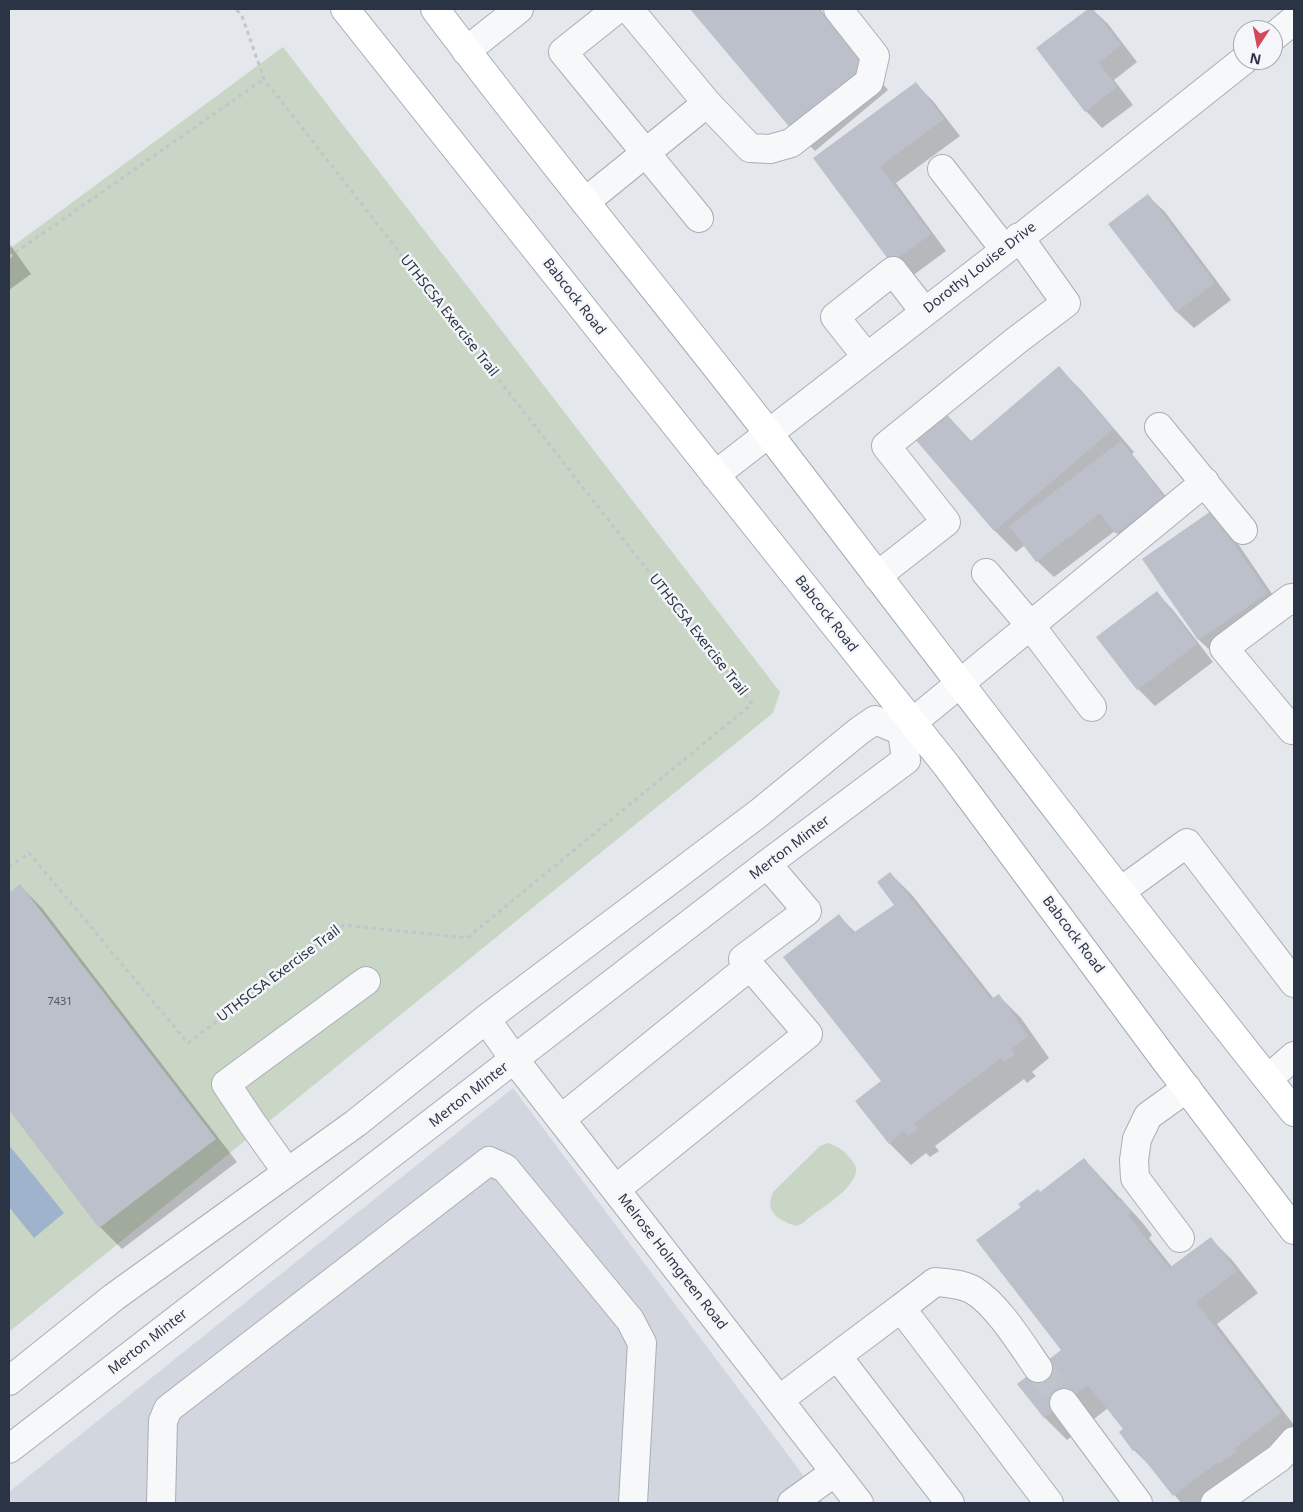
<!DOCTYPE html>
<html>
<head>
<meta charset="utf-8">
<style>
	body { margin:0 }
	#map { position:relative; width:1303px; height:1512px; overflow:hidden; background:#e4e7ec; font-family:"Noto Sans",sans-serif }
	canvas { display:block }
	.frame { position:absolute; inset:0; border:10px solid #2b3445; pointer-events:none }
	.north { position:absolute; left:1233px; top:20px; width:50px; height:50px; box-sizing:border-box; background:#f4f6f9; border:1px solid #a4a8b1; border-radius:50%; rotate:191deg; font-size:14px; font-weight:700; line-height:20px; text-align:center; color:#2b3445 }
	.north::after { content:''; display:block; margin:auto; width:18px; height:22px; background:#d1495b; clip-path:polygon(50% 0,100% 100%,50% 72%,0 100%) }
</style>
</head>
<body>
<div id="map">
<canvas width="1303" height="1512"></canvas>
<div class="frame"></div>
<div class="north">N</div>
</div>
<script>
const ctx = document.querySelector('canvas').getContext('2d');
ctx.lineJoin = 'round';
function fill(path, color) { ctx.fillStyle = color; ctx.fill(path, 'evenodd'); }
function trace(path, color, width, dash) { ctx.strokeStyle = color; ctx.lineWidth = width; ctx.lineCap = dash ? 'butt' : 'round'; ctx.setLineDash(dash || []); ctx.stroke(path); }
function drawText(font, color, halo, rows, align = 'center') {
  ctx.font = font + ' "Noto Sans",sans-serif'; ctx.lineWidth = 5; ctx.setLineDash([]); ctx.textBaseline = 'middle'; ctx.strokeStyle = halo; ctx.fillStyle = color; for (const [text, x, y, turn = 0] of rows) {
    ctx.save(); ctx.translate(x, y); ctx.rotate((+turn || 0) * Math.PI / 180); ctx.textAlign = isNaN(turn) ? turn : align; if (halo) ctx.strokeText(text, 0, 0); ctx.fillText(text, 0, 0); ctx.restore();
  }
}
fill(new Path2D(`
	M513,1088L824,1503H9V1492Z`), '#d2d6de');
fill(new Path2D(`
	M283,47L780,692L773,713L9,1332V249Z
	M828,1143C837,1146 844,1150 850,1158C852,1161 855,1164 856,1168C858,1185 827,1205 815,1213C808,1218 805,1223 796,1226C779,1220 764,1213 773,1192L820,1146Z`), '#c9d6c5');
fill(new Path2D(`
	M9,1145L64,1213L34,1238L9,1207Z`), '#9fb4cc');
fill(new Path2D(`
	M691,9H820L888,90L815,151L793,129Z
	M1090,9H1092L1108,24L1137,62L1114,80L1133,105L1102,128L1086,111L1037,48Z
	M916,84L933,101L960,136L896,183L946,251L908,279L815,159Z
	M1148,196L1165,212L1231,300L1194,328L1177,312L1110,224Z
	M9,243L31,274L9,290Z
	M1059,368L1081,390L1134,452L1132,454L1180,514L1134,549L1115,531L1054,577L1037,561L1025,545L1016,552L994,530L945,413L972,442Z
	M1211,513L1228,529L1283,610L1216,656L1199,640L1143,559Z
	M1157,593L1173,610L1213,662L1155,706L1138,689L1098,638Z
	M890,873L912,895L994,999L999,996L1021,1018L1049,1058L1032,1072L1036,1076L1027,1083L1024,1079L935,1146L939,1151L930,1157L926,1153L911,1165L889,1143L883,1081L839,916L856,933L896,905Z
	M20,886L42,908L237,1162L122,1249L100,1227L9,1108V895Z
	M1084,1159L1142,1222L1152,1235L1149,1238L1172,1267L1210,1238L1232,1260L1258,1293L1217,1324L1294,1425V1441L1214,1503H1181L1154,1470L1134,1450L1121,1432L1124,1430L1108,1408L1067,1440L1045,1418L1019,1384L1063,1351L1040,1193Z`), '#0003');
fill(new Path2D(`
	M690,9H818L867,67L792,130Z
	M1088,9H1093L1121,45L1099,63L1117,87L1085,112L1036,48Z
	M916,82L944,119L880,166L931,234L891,263L813,158Z
	M1148,194L1215,283L1176,312L1108,224Z
	M1059,366L1113,429L994,531L914,438L945,412L970,442Z
	M1121,441L1164,497L1116,534L1100,513L1036,562L1009,526Z
	M1211,511L1268,593L1198,640L1142,559Z
	M1157,591L1197,644L1137,690L1096,637Z
	M890,872L991,999L999,994L1028,1036L1011,1049L1015,1054L1004,1062L1001,1058L914,1124L918,1128L908,1136L904,1131L889,1144L855,1101L881,1081L783,957L839,914L853,933L894,905L877,882Z
	M20,884L216,1139L99,1228L9,1110V893Z
	M1084,1158L1117,1200L1121,1198L1131,1212L1128,1215L1169,1268L1211,1237L1237,1271L1196,1302L1281,1413L1235,1448L1237,1451L1219,1464L1218,1462L1173,1496L1136,1449L1133,1451L1119,1432L1123,1429L1088,1385L1044,1418L1017,1384L1061,1350L976,1240L1021,1207L1018,1204L1038,1189L1040,1192Z`), '#bbc0ca');
trace(new Path2D(`
	M1038,1368L1064,1403`), '#bfc3cb', 28, [28, 14]);
const minor = new Path2D(`
	M617,9L563,52L699,218
	M1273,37L1294,20
	M466,51L519,9
	M707,103L750,148L770,149L791,143L869,82L875,56L838,9
	M942,169L1005,250
	M585,202L707,103L629,9
	M866,356L835,317L893,271L924,311
	M1159,427L1243,530
	M715,475L1005,250L1244,60
	M986,573L1030,625L1092,707
	M877,576L946,522L886,446L1017,340L1066,303L1019,237
	M1292,730L1224,648L1291,598L1294,601
	M902,731L1205,482
	M1121,891L1187,843L1294,983
	M750,966L743,959L807,911L767,864
	M486,1019L514,1059L859,1503
	M1268,1079L1294,1056
	M561,1119L750,966L808,1034L616,1189
	M287,1172L252,1123L226,1084L366,981
	M1180,1238L1135,1178L1134,1160L1137,1139L1148,1116L1187,1088
	M901,1308L935,1282C947,1283 962,1284 973,1290C997,1304 1022,1345 1038,1368
	M837,1356L901,1308L1049,1503
	M9,1381L114,1297L356,1123L486,1019L759,813L859,731L875,720L902,731
	M779,1400L837,1356L950,1503
	M1064,1403L1138,1503
	M9,1449L767,864L906,760L902,731
	M161,1503L163,1421L168,1409L489,1161L505,1168L630,1320L642,1343L633,1503
	M792,1503L835,1472
	M1215,1503L1279,1458L1294,1441`);
const major = new Path2D(`
	M345,9L947,766L1162,1056L1294,1230
	M435,9C543,153 659,292 769,434C943,661 1116,889 1294,1112`);
trace(minor, '#a9aeb7', 30);
trace(major, '#a3abb8', 30);
trace(new Path2D(`
	M9,257L264,79
	M9,867L29,853L188,1043L344,925L467,938L752,704L264,79L242,16L236,9`), '#c2c5cb', 3, [4, 4]);
trace(minor, '#f7f8fa', 28);
trace(major, '#fff', 28);
drawText('11px', '#4f5766', null, [
	["7431",60,1002]
]);
drawText('14px', '#2b3445', '#f4f6f9', [
	["Dorothy Louise Drive",980,268,-38],
	["Babcock Road",574,297,52],
	["UTHSCSA Exercise Trail",449,316,52],
	["Babcock Road",826,614,52],
	["UTHSCSA Exercise Trail",698,635,52],
	["Merton Minter",790,848,-37],
	["Babcock Road",1073,935,53],
	["UTHSCSA Exercise Trail",279,974,-37],
	["Merton Minter",469,1095,-38],
	["Melrose Holmgreen Road",672,1262,52],
	["Merton Minter",148,1342,-38]
]);
</script>
</body>
</html>
